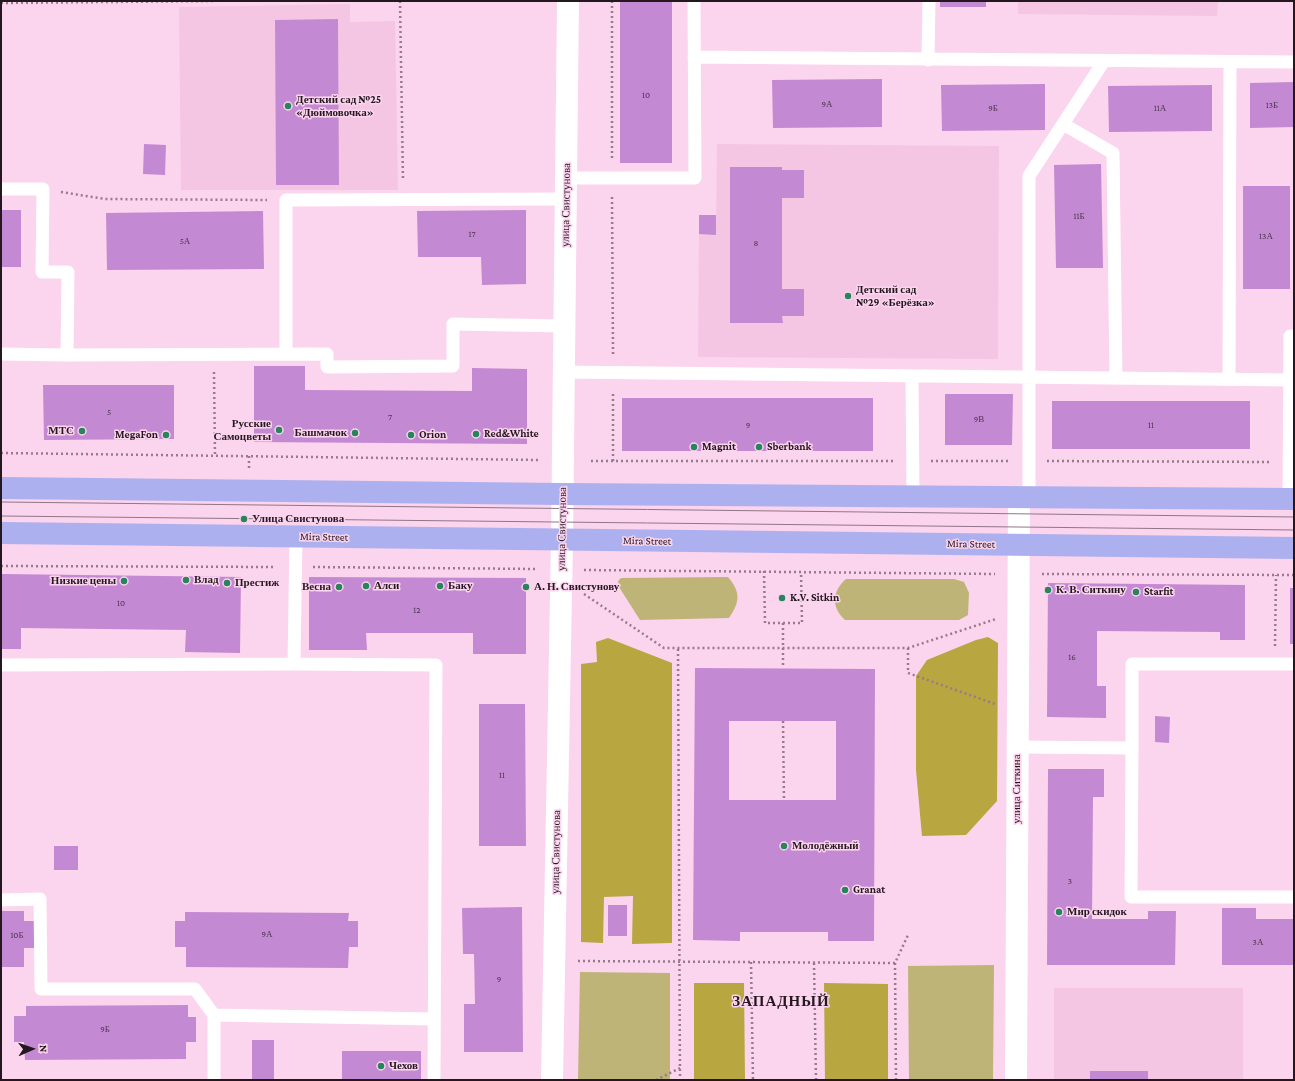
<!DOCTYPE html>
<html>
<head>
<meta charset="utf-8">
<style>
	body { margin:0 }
	#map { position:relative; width:1295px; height:1081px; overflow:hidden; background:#fbd4ed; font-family:"Crimson Pro",serif }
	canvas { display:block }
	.frame { position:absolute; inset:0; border:2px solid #251720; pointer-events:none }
	.north { position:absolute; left:12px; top:1029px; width:40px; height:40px; -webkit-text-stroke:3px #fbd4ed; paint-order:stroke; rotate:88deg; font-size:11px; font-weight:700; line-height:16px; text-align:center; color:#251720 }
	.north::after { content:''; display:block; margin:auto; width:14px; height:18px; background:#251720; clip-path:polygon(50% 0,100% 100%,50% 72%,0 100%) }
</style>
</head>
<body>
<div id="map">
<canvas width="1295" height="1081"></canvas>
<div class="frame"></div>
<div class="north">N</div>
</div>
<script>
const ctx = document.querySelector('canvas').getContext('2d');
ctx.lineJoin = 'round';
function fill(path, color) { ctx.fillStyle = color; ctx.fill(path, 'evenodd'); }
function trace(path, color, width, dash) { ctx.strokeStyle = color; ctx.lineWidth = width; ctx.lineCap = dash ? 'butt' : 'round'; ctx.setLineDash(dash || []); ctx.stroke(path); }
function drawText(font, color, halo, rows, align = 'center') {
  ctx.font = font + ' "Crimson Pro",serif'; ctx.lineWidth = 3; ctx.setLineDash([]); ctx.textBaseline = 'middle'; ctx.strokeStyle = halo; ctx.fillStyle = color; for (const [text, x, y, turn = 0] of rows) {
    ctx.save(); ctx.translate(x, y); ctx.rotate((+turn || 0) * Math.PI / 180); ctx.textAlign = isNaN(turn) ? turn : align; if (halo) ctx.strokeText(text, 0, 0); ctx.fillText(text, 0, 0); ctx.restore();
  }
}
fill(new Path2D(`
	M1018,1H1218L1217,16L1018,14Z
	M350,4V22L395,21L398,190H181L179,7Z
	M717,144L999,146L998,359L698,357L699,234H716Z
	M1054,988H1243V1080H1054Z`), '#f4c6e4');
fill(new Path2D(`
	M728,577C741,592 740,602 729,618L640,620L619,587L618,581L621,578Z
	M846,579H954L964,582L969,593L968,615L959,620H845C831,607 832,591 846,579Z
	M994,965L993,1080H909L908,966Z
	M580,972L670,973V1080H578Z`), '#bfb477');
fill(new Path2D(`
	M988,637L998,643L997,801L966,835L922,836L916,770V676L927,660L976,640Z
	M608,638L672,663V943L632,944L633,896L604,897L603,943L581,942V664L597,662L596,642Z
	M694,983H744L745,1080H694Z
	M824,983L888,984V1080H825Z`), '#b8a640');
fill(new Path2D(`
	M620,1H672V163H620Z
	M940,1H986V7H940Z
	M338,19L339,185H276L275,20Z
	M882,79V127L773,128L772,80Z
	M1294,82V127L1250,128V83Z
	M1045,84V130L942,131L941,85Z
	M1212,85V131L1109,132L1108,86Z
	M144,144L166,145L165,175L143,174Z
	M1101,164L1103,268H1056L1054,165Z
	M730,167H782V170H804V198H782V289H804V316H782L783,323H730Z
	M1243,186H1290V289H1243Z
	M1,210H21V267H1Z
	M526,210V284L482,285L481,257H418L417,211Z
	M263,211L264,269L107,270L106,213Z
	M699,215H716V235L699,234Z
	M254,366H305V390L472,391V368L527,369V444L254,442Z
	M43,385H174V439L44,440Z
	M945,394H1013L1012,445H945Z
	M622,398H873V451H622Z
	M1052,401H1250V449H1052Z
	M1,574L241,577L240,653L185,652L186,630L21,628V649H1Z
	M309,577L526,578V654H473V633H366L367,650H309Z
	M1048,583L1245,585V640H1220V632L1097,631V686H1106V718L1047,717Z
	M1290,588H1294V644H1290Z
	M695,668L875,669L874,941H828V932H740V941L693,940ZM729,721H836V800H729Z
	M479,704H525L526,846H479Z
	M1155,716L1170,717L1169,743L1155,742Z
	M1048,769H1104V797H1093L1092,919H1148V911H1176L1175,965H1047Z
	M54,846H78V870H54Z
	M608,905H627V936H608Z
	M522,907L523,1052H464V1004H475L474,954H463L462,908Z
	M1222,908H1256V919H1294V965H1222Z
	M1,911H24V921H34V948H24V967H1Z
	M185,912L349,913L348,921H358V947H349L348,968L186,967V947H175V921H185Z
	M188,1005V1017H196V1042H186V1059L25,1060L24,1042H14V1016H26V1006Z
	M252,1040H274V1080H252Z
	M342,1051H421V1080H342Z
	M1090,1071H1148V1080H1090Z`), '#c489d3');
trace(new Path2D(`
	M400,1L403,181
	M1,3L215,1
	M612,158V1
	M61,192L105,199L267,200
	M612,197L613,354
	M214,372L215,456
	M1,453L540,460
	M249,456V468
	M591,461H894
	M613,461V391
	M931,461H1010
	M1047,461L1270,462
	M1,566L276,567
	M313,567L538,569
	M584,570L995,574
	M764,571L765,623H802L801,572
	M1042,574L1294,575
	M584,594L664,648H908L996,619
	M783,623V668
	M1275,646L1276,575
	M908,648V673L995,704
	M678,649L680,1080
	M783,721L784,800
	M578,961L895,963
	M751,962L753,1080
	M814,963L816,1080
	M656,1080L680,1068
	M896,1080L895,963L908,935`), '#977b8d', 2.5, [2, 3]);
trace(new Path2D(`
	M694,57L1294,62
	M928,60L929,1
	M1063,124L1113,153L1116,378
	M566,178H695L694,1
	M1,189H43L42,272H68L67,355L1,354
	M286,354V200L566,199
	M67,355L327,354V367L453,366V324L564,326
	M563,372L1290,380
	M912,376L913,496
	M1229,379L1230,62
	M1029,497V176L1104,61
	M1289,499L1290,336H1294
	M294,664L296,536
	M1,665L294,664L436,665L434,1080
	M1017,747L1132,748V664H1294
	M1132,748L1131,897H1294
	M1,900L40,899L41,989H195L214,1015L434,1019
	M214,1015V1080`), '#fff', 13);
trace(new Path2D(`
	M552,1080L562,540L568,1
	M1016,1080L1019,497`), '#fff', 22);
trace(new Path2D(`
	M1,488L562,494L1294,499
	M1,533L1294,548`), '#adb0ee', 22);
trace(new Path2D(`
	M1,502L1294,517
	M1,516L1294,530`), '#917687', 1);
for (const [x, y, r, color] of [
	[288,106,4,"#28845a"],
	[848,296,4,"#28845a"],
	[279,430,4,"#28845a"],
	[82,431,4,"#28845a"],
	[355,433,4,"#28845a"],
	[476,434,4,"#28845a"],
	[166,435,4,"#28845a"],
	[411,435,4,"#28845a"],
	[694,447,4,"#28845a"],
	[759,447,4,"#28845a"],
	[244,519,4,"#28845a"],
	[186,580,4,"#28845a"],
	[124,581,4,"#28845a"],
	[227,583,4,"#28845a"],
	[366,586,4,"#28845a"],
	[440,586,4,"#28845a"],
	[339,587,4,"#28845a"],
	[526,587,4,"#28845a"],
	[1048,590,4,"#28845a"],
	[1136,592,4,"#28845a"],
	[782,598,4,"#28845a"],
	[784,846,4,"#28845a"],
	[845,890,4,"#28845a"],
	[1059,912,4,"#28845a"],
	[381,1066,4,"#28845a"]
]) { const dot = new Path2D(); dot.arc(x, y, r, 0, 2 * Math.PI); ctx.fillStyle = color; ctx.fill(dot); trace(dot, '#fbd4ed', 1.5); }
drawText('9px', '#4d344d', null, [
	["10",646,95],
	["9А",827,104],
	["13Б",1272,105],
	["9Б",993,108],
	["11А",1160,108],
	["11Б",1079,216],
	["17",472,234],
	["13А",1266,236],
	["5А",185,241],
	["8",756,243],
	["5",109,412],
	["7",390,417],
	["9В",979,419],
	["9",748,425],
	["11",1151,425],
	["10",121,603],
	["12",417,610],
	["16",1072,657],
	["11",502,775],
	["3",1070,881],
	["9А",267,934],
	["10Б",17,935],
	["3А",1258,942],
	["9",499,979],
	["9Б",105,1029]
]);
drawText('bold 11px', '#251720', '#fbd4ed', [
	["Детский сад №25",296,100],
	["«Дюймовочка»",296,113],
	["Детский сад",856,290],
	["№29 «Берёзка»",856,303],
	["Русские",271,424,"right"],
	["Самоцветы",271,437,"right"],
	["МТС",74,431,"right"],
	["Башмачок",347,433,"right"],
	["Red&White",484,434],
	["MegaFon",158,435,"right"],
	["Orion",419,435],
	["Magnit",702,447],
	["Sberbank",767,447],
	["Улица Свистунова",252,519],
	["Влад",194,580],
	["Низкие цены",116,581,"right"],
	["Престиж",235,583],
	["Алси",374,586],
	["Баку",448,586],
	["Весна",331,587,"right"],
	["А. Н. Свистунову",534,587],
	["К. В. Ситкину",1056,590],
	["Starfit",1144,592],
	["K.V. Sitkin",790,598],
	["Молодёжный",792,846],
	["Granat",853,890],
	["Мир скидок",1067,912],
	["Чехов",389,1066]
], 'left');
drawText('11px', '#251720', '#fbd4ed', [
	["улица Свистунова",566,205,-89],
	["улица Свистунова",562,529,-89],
	["Mira Street",324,537,1],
	["Mira Street",647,541,1],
	["Mira Street",971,544,1],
	["улица Ситкина",1017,789,-90],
	["улица Свистунова",556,852,-89]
]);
ctx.letterSpacing = '1px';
drawText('bold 15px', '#251720', '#fbd4ed', [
	["ЗАПАДНЫЙ",781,1001]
]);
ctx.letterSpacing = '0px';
</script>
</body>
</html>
